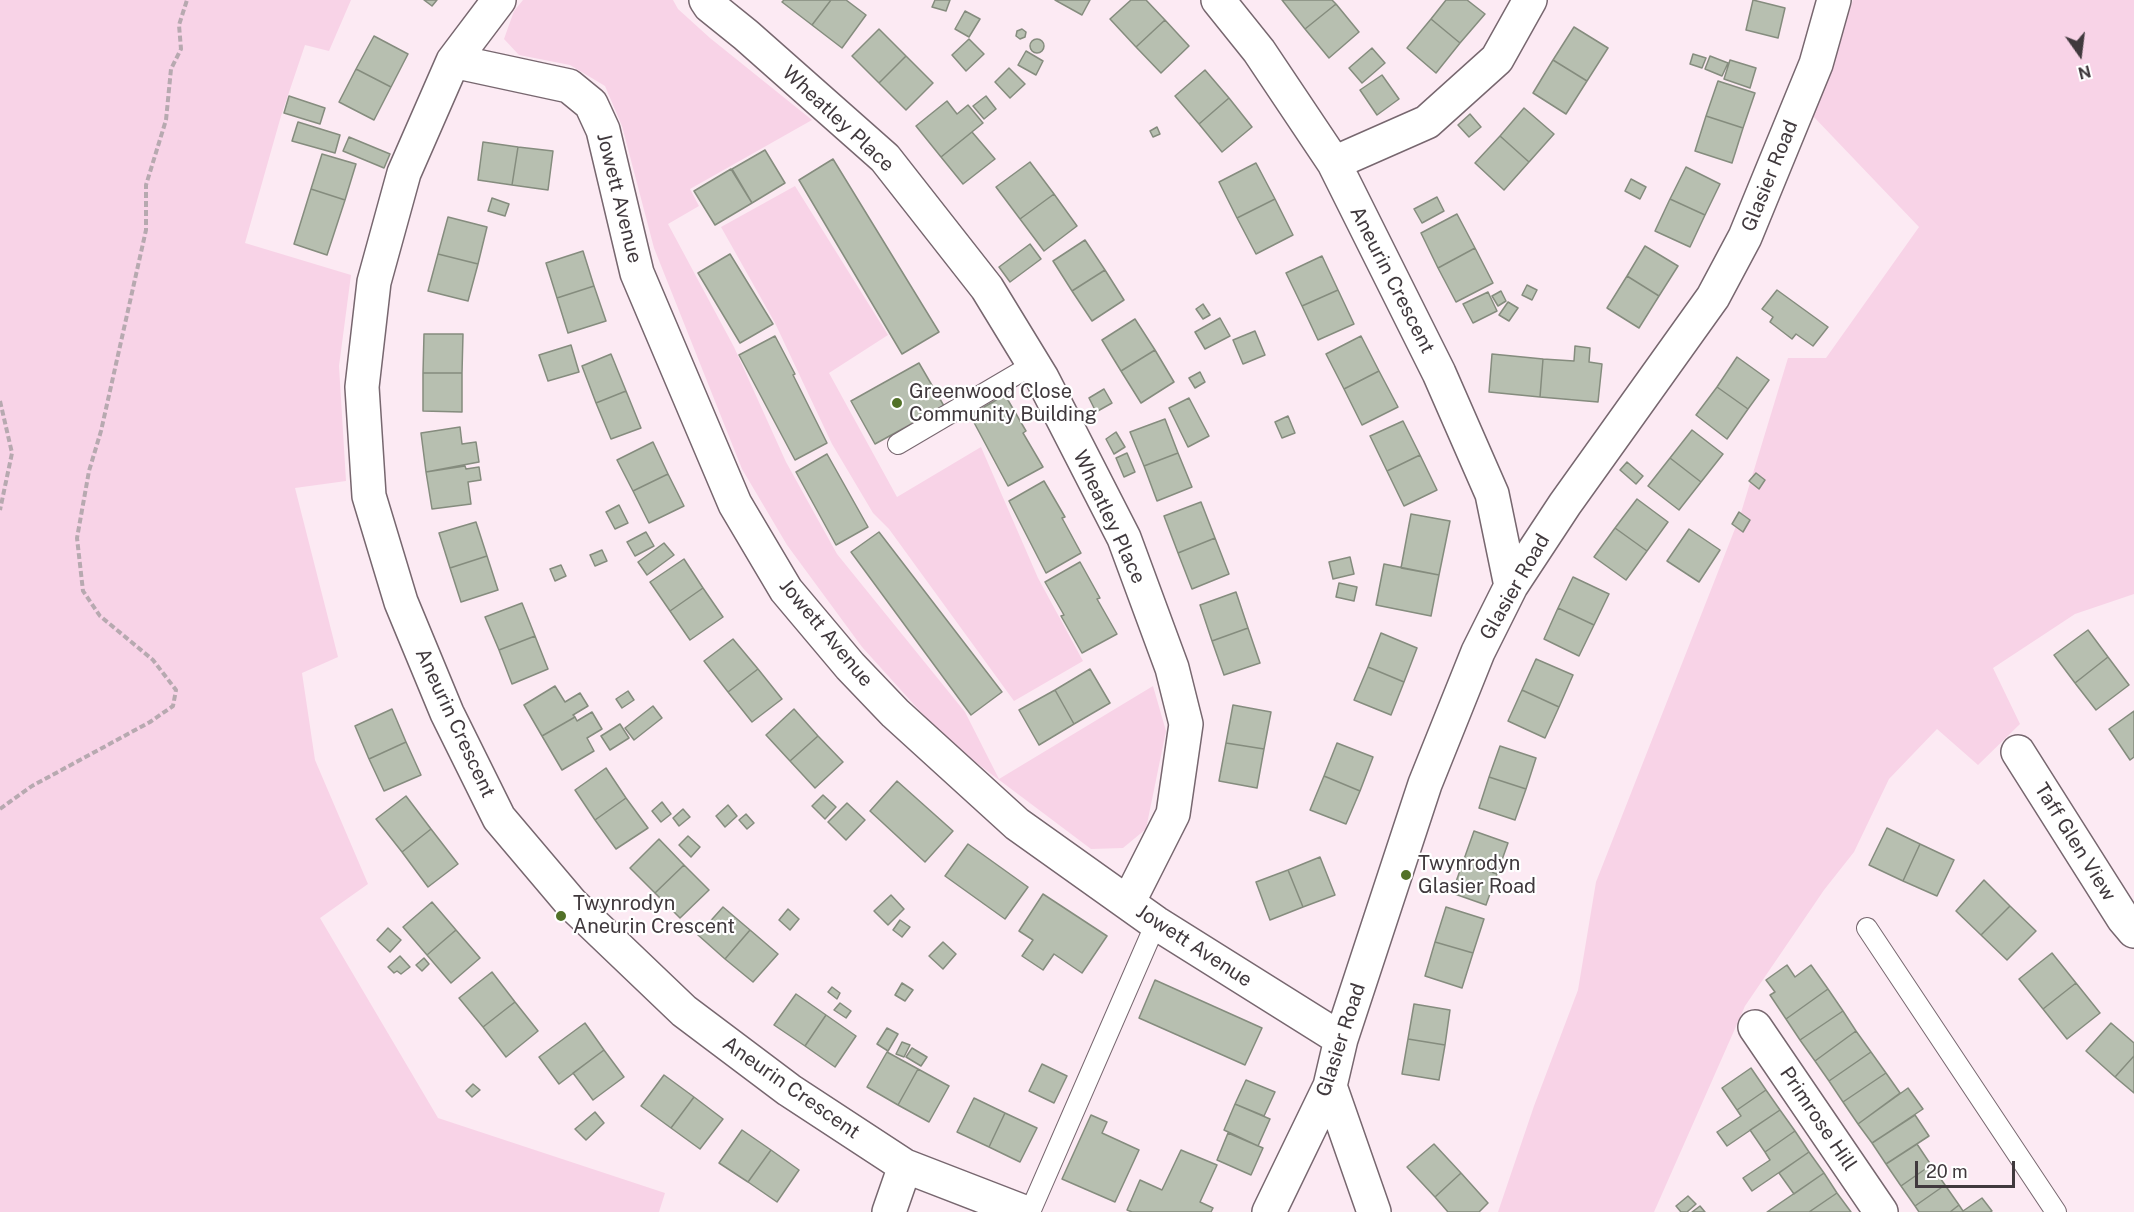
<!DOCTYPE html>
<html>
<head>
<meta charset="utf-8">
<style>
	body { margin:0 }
	#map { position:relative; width:2134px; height:1212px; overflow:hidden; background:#fceaf3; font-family:"Public Sans",sans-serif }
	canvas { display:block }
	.north { position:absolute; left:2050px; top:24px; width:60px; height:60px; -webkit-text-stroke:4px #fff; paint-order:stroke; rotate:166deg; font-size:16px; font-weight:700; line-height:24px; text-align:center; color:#40393d }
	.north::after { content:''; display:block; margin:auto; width:21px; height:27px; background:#40393d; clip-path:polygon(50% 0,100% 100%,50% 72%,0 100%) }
	.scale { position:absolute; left:1915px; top:1161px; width:100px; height:27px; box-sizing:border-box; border:3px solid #40393d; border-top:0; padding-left:8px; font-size:18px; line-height:21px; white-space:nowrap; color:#40393d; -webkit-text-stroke:4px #fff; paint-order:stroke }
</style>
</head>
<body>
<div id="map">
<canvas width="2134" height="1212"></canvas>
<div class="north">N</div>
<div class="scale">20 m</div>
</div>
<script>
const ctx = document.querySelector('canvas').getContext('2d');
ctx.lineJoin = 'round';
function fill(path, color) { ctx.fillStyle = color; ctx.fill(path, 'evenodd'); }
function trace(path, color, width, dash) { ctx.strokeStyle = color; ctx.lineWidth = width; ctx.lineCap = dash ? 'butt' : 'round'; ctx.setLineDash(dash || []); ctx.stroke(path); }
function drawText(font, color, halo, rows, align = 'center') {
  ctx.font = font + ' "Public Sans",sans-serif'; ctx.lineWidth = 4.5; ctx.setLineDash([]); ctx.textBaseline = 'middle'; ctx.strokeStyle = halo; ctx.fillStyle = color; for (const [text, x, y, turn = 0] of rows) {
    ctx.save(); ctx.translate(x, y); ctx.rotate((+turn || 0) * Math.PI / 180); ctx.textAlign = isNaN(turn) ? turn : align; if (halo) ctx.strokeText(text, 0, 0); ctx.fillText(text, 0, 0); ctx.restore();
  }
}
fill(new Path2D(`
	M0,0H351L329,51L305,45L281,116L245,243L351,275L339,366L346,481L295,488L338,657L302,673L315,760L368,884L320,918L438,1118L665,1193L659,1212H0Z
	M523,0H673L678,9L710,38L812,120L690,189L699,206L668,224L734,347L786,462L837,554L965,712L999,779L1153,686L1166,731L1146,829L1123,848L1091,849L946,740L862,647L787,545L742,469L654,248L622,126L605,86L570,65L519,55L504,39L514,11Z
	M1853,0H2134V594L2075,614L1993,668L2020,724L1978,765L1937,729L1889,779L1854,852L1824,890L1745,1006L1654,1212H1498L1534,1106L1578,990L1596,882L1740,516L1788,358H1826L1919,227L1812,115Z
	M795,186L888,335L829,373L897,497L981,447L1038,578L1083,661L1014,701L889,529L873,513L832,444L775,323L721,227Z`), '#f8d3e7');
const building = new Path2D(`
	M424,0H437L432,6Z
	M784,0H831L812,25L782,2Z
	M831,0H846L866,15L842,48L812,25Z
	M935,0H950L946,11L932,7Z
	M1055,0H1090L1082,15Z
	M1131,0H1146L1165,20L1136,47L1110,19Z
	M1282,0H1332L1336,4L1305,29Z
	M1446,0H1467L1485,14L1460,43L1431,19Z
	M1753,0L1785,8L1778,38L1746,30Z
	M1336,4L1359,32L1329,58L1305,29Z
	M965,11L980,19L969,37L955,29Z
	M1431,19L1460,43L1436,73L1407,48Z
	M1165,20L1189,46L1161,73L1136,47Z
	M1574,27L1608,48L1587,81L1553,60Z
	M879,29L906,56L879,83L852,56Z
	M1022,29L1026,32L1025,37L1020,39L1016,36L1017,31Z
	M374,36L408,54L391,87L356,69Z
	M969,39L984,54L966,71L952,55Z
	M1030 46a7 7 0 1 1 14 0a7 7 0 1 1-14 0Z
	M1372,48L1385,63L1362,83L1349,68Z
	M1026,51L1043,61L1036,75L1018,65Z
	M1693,54L1706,58L1702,68L1690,64Z
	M906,56L933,83L906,110L879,83Z
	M1710,56L1728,63L1722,76L1705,69Z
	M1553,60L1587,81L1566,114L1533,93Z
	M1730,60L1756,68L1750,88L1724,79Z
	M1009,68L1025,84L1010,98L995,82Z
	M356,69L391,87L374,120L339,102Z
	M1205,70L1229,98L1199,124L1175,96Z
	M1382,75L1399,99L1377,115L1360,90Z
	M1718,81L1755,93L1743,128L1706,116Z
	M289,96L325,108L320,124L284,113Z
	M986,96L996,109L984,119L973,106Z
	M1229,98L1252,127L1222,152L1199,124Z
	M947,101L957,114L968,105L983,123L941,157L916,126Z
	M1524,108L1554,134L1529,162L1500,136Z
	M1470,114L1481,127L1469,137L1458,125Z
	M1706,116L1743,128L1732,163L1695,151Z
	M298,122L340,135L335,153L292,141Z
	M1157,127L1160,134L1153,137L1150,131Z
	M972,132L995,159L963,184L941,157Z
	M1500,136L1529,162L1504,190L1475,163Z
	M349,137L390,154L384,168L343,151Z
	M483,142L518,147L512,185L478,180Z
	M518,147L553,151L548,190L512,185Z
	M765,150L785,183L752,203L732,169Z
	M322,154L356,164L345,200L311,189Z
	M833,159L939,332L902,354L799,180Z
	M1030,162L1054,194L1020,219L996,187Z
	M1256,163L1275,199L1237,218L1219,182Z
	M1686,167L1720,184L1705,215L1670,199Z
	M731,169L752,203L715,225L694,191Z
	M1631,179L1646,187L1640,199L1625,191Z
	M311,189L345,200L327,255L294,244Z
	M1054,194L1077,226L1044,251L1020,219Z
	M1437,197L1444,211L1422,223L1414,209Z
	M492,198L509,204L505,216L488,211Z
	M1275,199L1293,235L1256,254L1237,218Z
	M1670,199L1705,215L1690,247L1655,231Z
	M1457,214L1475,248L1438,268L1421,233Z
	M448,217L487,227L478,264L438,254Z
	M1085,240L1105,270L1072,291L1053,261Z
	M1030,244L1041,259L1010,282L999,267Z
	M1645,246L1678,266L1659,296L1627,276Z
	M1475,248L1493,283L1456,302L1438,268Z
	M583,251L594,286L557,298L546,263Z
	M438,254L478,264L468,301L428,291Z
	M730,254L773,324L740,343L698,273Z
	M1322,256L1338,290L1302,306L1286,273Z
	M1105,270L1124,300L1092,321L1072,291Z
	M1627,276L1659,296L1639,328L1607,308Z
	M1527,285L1537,290L1532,300L1522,295Z
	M594,286L606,321L568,333L557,298Z
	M1338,290L1354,324L1318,340L1302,306Z
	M1777,290L1828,327L1813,346L1796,334L1792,339L1770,322L1773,317L1762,309Z
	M1501,291L1506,301L1498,306L1492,296Z
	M1488,292L1497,311L1473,323L1463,304Z
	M1508,302L1518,308L1509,321L1499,315Z
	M1203,304L1210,315L1203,319L1196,309Z
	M1220,318L1230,336L1205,349L1195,332Z
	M1135,319L1155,350L1121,371L1102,340Z
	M1255,331L1265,355L1243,364L1233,340Z
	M424,334H463L462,373H423Z
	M775,336L795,374L793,375L827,443L795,460L739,355Z
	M1361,336L1379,371L1344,389L1326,354Z
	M571,345L579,372L548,381L539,355Z
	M1575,346L1590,348L1589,362L1602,364L1598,402L1540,397L1543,359L1574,361Z
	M1155,350L1174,382L1141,403L1121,371Z
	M611,354L626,391L596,403L582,366Z
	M1492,354L1543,359L1540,397L1489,392Z
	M1737,357L1769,380L1748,409L1717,387Z
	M919,363L944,406L875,444L851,401Z
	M1379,371L1398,407L1362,425L1344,389Z
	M1200,372L1205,382L1195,388L1189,378Z
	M423,373H462V412L423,411Z
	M1717,387L1748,409L1727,439L1696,415Z
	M1104,389L1112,403L1096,412L1089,398Z
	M626,391L641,428L611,439L596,403Z
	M1005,395L1026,431L1023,433L1043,467L1008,486L970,415Z
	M1189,398L1209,436L1188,447L1169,408Z
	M1288,416L1295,433L1282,438L1275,422Z
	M1165,419L1178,453L1144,466L1130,432Z
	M1403,421L1420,455L1387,471L1370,436Z
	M460,427L462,444L476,442L479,462L426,472L421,433Z
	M1692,430L1723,454L1701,482L1670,458Z
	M1116,432L1125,447L1114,454L1106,439Z
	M653,442L668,474L633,491L617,460Z
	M1127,453L1135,472L1124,477L1116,458Z
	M1178,453L1192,487L1157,501L1144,466Z
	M827,454L868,527L836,545L796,472Z
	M1420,455L1437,490L1404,506L1387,471Z
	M1670,458L1701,482L1679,510L1648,486Z
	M1627,462L1643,476L1636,484L1620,470Z
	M465,466L466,469L479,467L481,480L468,482L471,504L432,509L426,472Z
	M1756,473L1765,480L1759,489L1749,481Z
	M668,474L684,506L649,523L633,491Z
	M1044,481L1065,517L1062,518L1081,553L1046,573L1009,501Z
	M1637,499L1668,522L1647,551L1615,528Z
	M1201,502L1215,538L1178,553L1164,516Z
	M619,505L628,523L615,529L606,512Z
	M1739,512L1750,520L1743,532L1732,524Z
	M1411,514L1450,521L1439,575L1401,568Z
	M476,522L487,556L450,568L439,533Z
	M1615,528L1647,551L1626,580L1594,557Z
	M1689,529L1720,550L1699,582L1667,561Z
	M646,532L654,546L635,556L627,542Z
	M879,532L1002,692L971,715L851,552Z
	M1215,538L1229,574L1192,589L1178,553Z
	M664,543L674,555L647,575L638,562Z
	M602,550L607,561L595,566L590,555Z
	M487,556L498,590L461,602L450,568Z
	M1350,557L1354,574L1333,579L1329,562Z
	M684,559L703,588L670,611L650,582Z
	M1080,562L1100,598L1097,599L1117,634L1082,653L1061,616L1064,615L1045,582Z
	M1384,564L1439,575L1431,616L1376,605Z
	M561,565L566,576L555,581L550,569Z
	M1573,577L1609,594L1594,625L1558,608Z
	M1339,583L1357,587L1354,601L1336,597Z
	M703,588L723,617L690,640L670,611Z
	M1236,592L1248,628L1212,641L1200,605Z
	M522,603L535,636L499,650L485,617Z
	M1558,608L1594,625L1579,656L1544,639Z
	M1248,628L1260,663L1224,675L1212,641Z
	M2088,630L2108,657L2075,683L2054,655Z
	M1381,633L1417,648L1404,682L1368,667Z
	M535,636L548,669L512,684L499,650Z
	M733,639L758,669L728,692L704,661Z
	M2108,657L2129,685L2096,710L2075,683Z
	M1536,659L1573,675L1559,707L1522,690Z
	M1368,667L1404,682L1391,715L1354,700Z
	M758,669L782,699L752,722L728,692Z
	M1090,669L1110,703L1074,724L1055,690Z
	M555,686L565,702L580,693L588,706L573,715L575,717L542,736L524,705Z
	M1055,690L1074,724L1039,745L1019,710Z
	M1522,690L1559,707L1545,738L1508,721Z
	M628,691L634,700L622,708L616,699Z
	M1233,705L1271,712L1264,749L1226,743Z
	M653,706L662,718L634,740L625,728Z
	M392,709L406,742L369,759L355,726Z
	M794,709L818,736L790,761L766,735Z
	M2134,711V757L2130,760L2109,729Z
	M592,712L602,729L587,738L594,751L562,770L542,736L575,717L577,721Z
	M620,724L629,738L610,750L601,736Z
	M818,736L843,762L815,788L790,761Z
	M406,742L421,775L384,791L369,759Z
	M1226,743L1264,749L1257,788L1219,781Z
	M1337,743L1373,757L1360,791L1324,776Z
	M1500,746L1536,758L1526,789L1489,777Z
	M606,768L626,798L595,820L575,790Z
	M1324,776L1360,791L1346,824L1310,810Z
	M1489,777L1526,789L1515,820L1479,808Z
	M897,781L953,831L925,862L870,811Z
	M823,795L836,807L825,819L812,806Z
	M406,796L431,829L402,852L376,819Z
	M626,798L648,828L616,849L595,820Z
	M662,802L671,814L661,822L652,811Z
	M847,803L865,820L846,840L828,822Z
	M728,805L737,816L725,827L716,816Z
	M683,809L690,817L679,826L673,818Z
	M746,814L754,823L747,829L739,820Z
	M1887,828L1920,844L1903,881L1869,865Z
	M431,829L458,864L428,887L402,852Z
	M1474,831L1508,843L1497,874L1463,862Z
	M688,836L700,847L691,857L679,845Z
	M659,839L684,865L655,893L630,868Z
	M968,844L1028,887L1005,919L945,876Z
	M1920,844L1954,860L1937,896L1903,881Z
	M1320,857L1335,895L1303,907L1288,870Z
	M1463,862L1497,874L1486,905L1452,893Z
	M684,865L709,890L680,918L655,893Z
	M1288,870L1303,907L1270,920L1256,882Z
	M1984,880L2010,906L1981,935L1956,911Z
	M1043,894L1107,936L1082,973L1054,954L1043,970L1022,956L1033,940L1019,931Z
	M891,895L904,909L888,925L874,911Z
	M432,902L456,930L427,955L403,927Z
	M2010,906L2036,931L2007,960L1981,935Z
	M723,907L750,930L725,959L698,935Z
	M1446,907L1484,919L1473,953L1435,942Z
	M788,909L799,919L790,930L779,920Z
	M900,920L910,927L902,937L893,930Z
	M388,928L401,940L390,952L377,940Z
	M456,930L480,958L451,983L427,955Z
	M750,930L778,954L753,982L725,959Z
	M943,942L956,954L943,969L929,956Z
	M1435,942L1473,953L1462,988L1425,976Z
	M2052,953L2076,983L2043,1009L2019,979Z
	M400,956L410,967L401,974L397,971L394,973L388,967Z
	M424,958L429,964L422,971L416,965Z
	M1787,965L1795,977L1811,965L1828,989L1786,1019L1770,995L1775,992L1766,980Z
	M492,972L515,1002L483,1027L459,998Z
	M1155,980L1262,1028L1245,1065L1139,1018Z
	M902,983L913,990L905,1001L895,995Z
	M2076,983L2100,1013L2067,1039L2043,1009Z
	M832,987L840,993L837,999L828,992Z
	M1828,989L1843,1011L1800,1040L1786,1019Z
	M796,994L826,1015L805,1046L774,1025Z
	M515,1002L538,1031L506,1057L483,1027Z
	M840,1003L851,1011L846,1018L834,1010Z
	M1414,1004L1450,1010L1445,1045L1408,1039Z
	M1843,1011L1856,1031L1815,1061L1800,1040Z
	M826,1015L856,1036L835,1067L805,1046Z
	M585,1023L604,1050L559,1084L539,1057Z
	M2111,1023L2134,1043V1056L2115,1077L2086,1051Z
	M887,1028L898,1034L888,1051L877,1044Z
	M1856,1031L1871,1052L1829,1081L1815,1061Z
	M1408,1039L1445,1045L1439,1080L1402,1074Z
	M902,1042L910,1045L904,1057L896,1054Z
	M912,1048L927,1057L921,1066L906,1057Z
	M604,1050L624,1077L593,1100L573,1073Z
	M887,1052L918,1069L898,1105L867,1087Z
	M1871,1052L1886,1073L1843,1102L1829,1081Z
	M2134,1056V1093L2115,1077Z
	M1042,1064L1067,1076L1054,1103L1029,1091Z
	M1751,1068L1766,1090L1737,1110L1722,1088Z
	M918,1069L949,1086L929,1122L898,1105Z
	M1886,1073L1900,1093L1858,1124L1843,1102Z
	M664,1075L694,1097L671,1128L641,1106Z
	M1246,1080L1275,1092L1264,1116L1235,1104Z
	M473,1084L480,1090L472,1097L466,1091Z
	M1908,1088L1923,1109L1872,1143L1858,1124Z
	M1766,1090L1780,1110L1727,1146L1717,1132L1741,1116L1737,1110Z
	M694,1097L723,1119L700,1149L671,1128Z
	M974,1098L1005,1113L989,1147L957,1132Z
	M1235,1104L1270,1119L1258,1146L1224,1130Z
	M1780,1110L1795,1131L1765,1152L1750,1130Z
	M595,1112L604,1123L586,1140L575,1129Z
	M1005,1113L1037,1128L1020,1162L989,1147Z
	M1091,1115L1107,1122L1102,1133L1139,1150L1115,1202L1062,1179Z
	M1915,1115L1929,1136L1886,1164L1872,1143Z
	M742,1130L771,1150L748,1182L719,1163Z
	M1795,1131L1809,1152L1752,1191L1743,1178L1770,1160L1765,1152Z
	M1228,1133L1263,1148L1251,1175L1217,1160Z
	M1434,1144L1461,1173L1435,1197L1407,1167Z
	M1917,1144L1931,1165L1901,1186L1886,1164Z
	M771,1150L799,1170L777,1202L748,1182Z
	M1181,1150L1217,1165L1200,1202L1213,1208L1211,1212H1132L1127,1210L1140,1180L1162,1190Z
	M1809,1152L1824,1173L1794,1194L1779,1173Z
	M1931,1165L1945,1185L1915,1206L1901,1186Z
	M1461,1173L1488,1203L1479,1212H1448L1435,1197Z
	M1824,1173L1837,1193L1809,1212H1767Z
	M1945,1185L1959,1205L1950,1212H1919L1915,1206Z
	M1837,1193L1851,1212H1809Z
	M1688,1196L1696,1204L1687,1212H1681L1676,1206Z
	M1982,1198L1992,1211L1990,1212H1950L1959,1205L1963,1211Z
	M1700,1206L1705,1212H1692Z`);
fill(building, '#b7bfb0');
trace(building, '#858c7e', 1.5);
const service = new Path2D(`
	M898,444L1034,364
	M1867,928L2056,1212
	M1030,1212L1156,923`);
const minor = new Path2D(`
	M499,0L453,61L404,173L374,282L362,387L369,496L401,602L447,713L499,818L571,903L684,1011L789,1090L905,1166L1024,1212
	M706,0L710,6L746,35L885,158L987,288L1042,378L1124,538L1172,668L1186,724L1173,814L1128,903
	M1218,0L1259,51L1334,163L1439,373L1492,494L1511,586
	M453,61L569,86L591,104L603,130L637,273L735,504L786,590L850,666L895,713L1017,824L1156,923L1341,1039
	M1334,163L1427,122L1497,59L1530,0
	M2018,752L2123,918L2134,931
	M1755,1027L1881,1212
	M1330,1086L1374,1212
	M889,1212L905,1166
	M1269,1212L1330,1086L1341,1039L1425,784L1478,652L1511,586L1565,504L1713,297L1745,237L1816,64L1834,0`);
trace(service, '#77676f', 22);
trace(minor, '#77676f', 36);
trace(new Path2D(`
	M0,401L12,453L0,510
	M0,809L32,786L150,722L173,706L176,690L153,660L100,616L83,591L77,538L89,471L101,431L146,230V185L166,120L171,69L181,49L179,25L187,0`), '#b7a9b0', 4, [6, 3]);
trace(service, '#fff', 20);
trace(minor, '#fff', 33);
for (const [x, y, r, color] of [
	[897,403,6,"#527128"],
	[1406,875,6,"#527128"],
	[561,916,6,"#527128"]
]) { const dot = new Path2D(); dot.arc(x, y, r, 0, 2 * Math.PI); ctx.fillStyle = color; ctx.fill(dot); trace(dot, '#fff', 2); }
drawText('20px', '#40393d', '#fff', [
	["Wheatley Place",838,119,43],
	["Glasier Road",1770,176,-68],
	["Jowett Avenue",619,198,76],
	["Aneurin Crescent",1392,280,63],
	["Wheatley Place",1109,517,65],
	["Glasier Road",1515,587,-60],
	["Jowett Avenue",826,633,50],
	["Aneurin Crescent",455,723,65],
	["Taff Glen View",2075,842,58],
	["Jowett Avenue",1194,946,33],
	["Glasier Road",1341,1040,-72],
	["Aneurin Crescent",791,1088,35],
	["Primrose Hill",1818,1119,56]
]);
drawText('20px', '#40393d', '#fff', [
	["Greenwood Close",909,392],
	["Community Building",909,415],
	["Twynrodyn",1418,864],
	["Glasier Road",1418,887],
	["Twynrodyn",573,904],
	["Aneurin Crescent",573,927]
], 'left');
</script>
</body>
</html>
